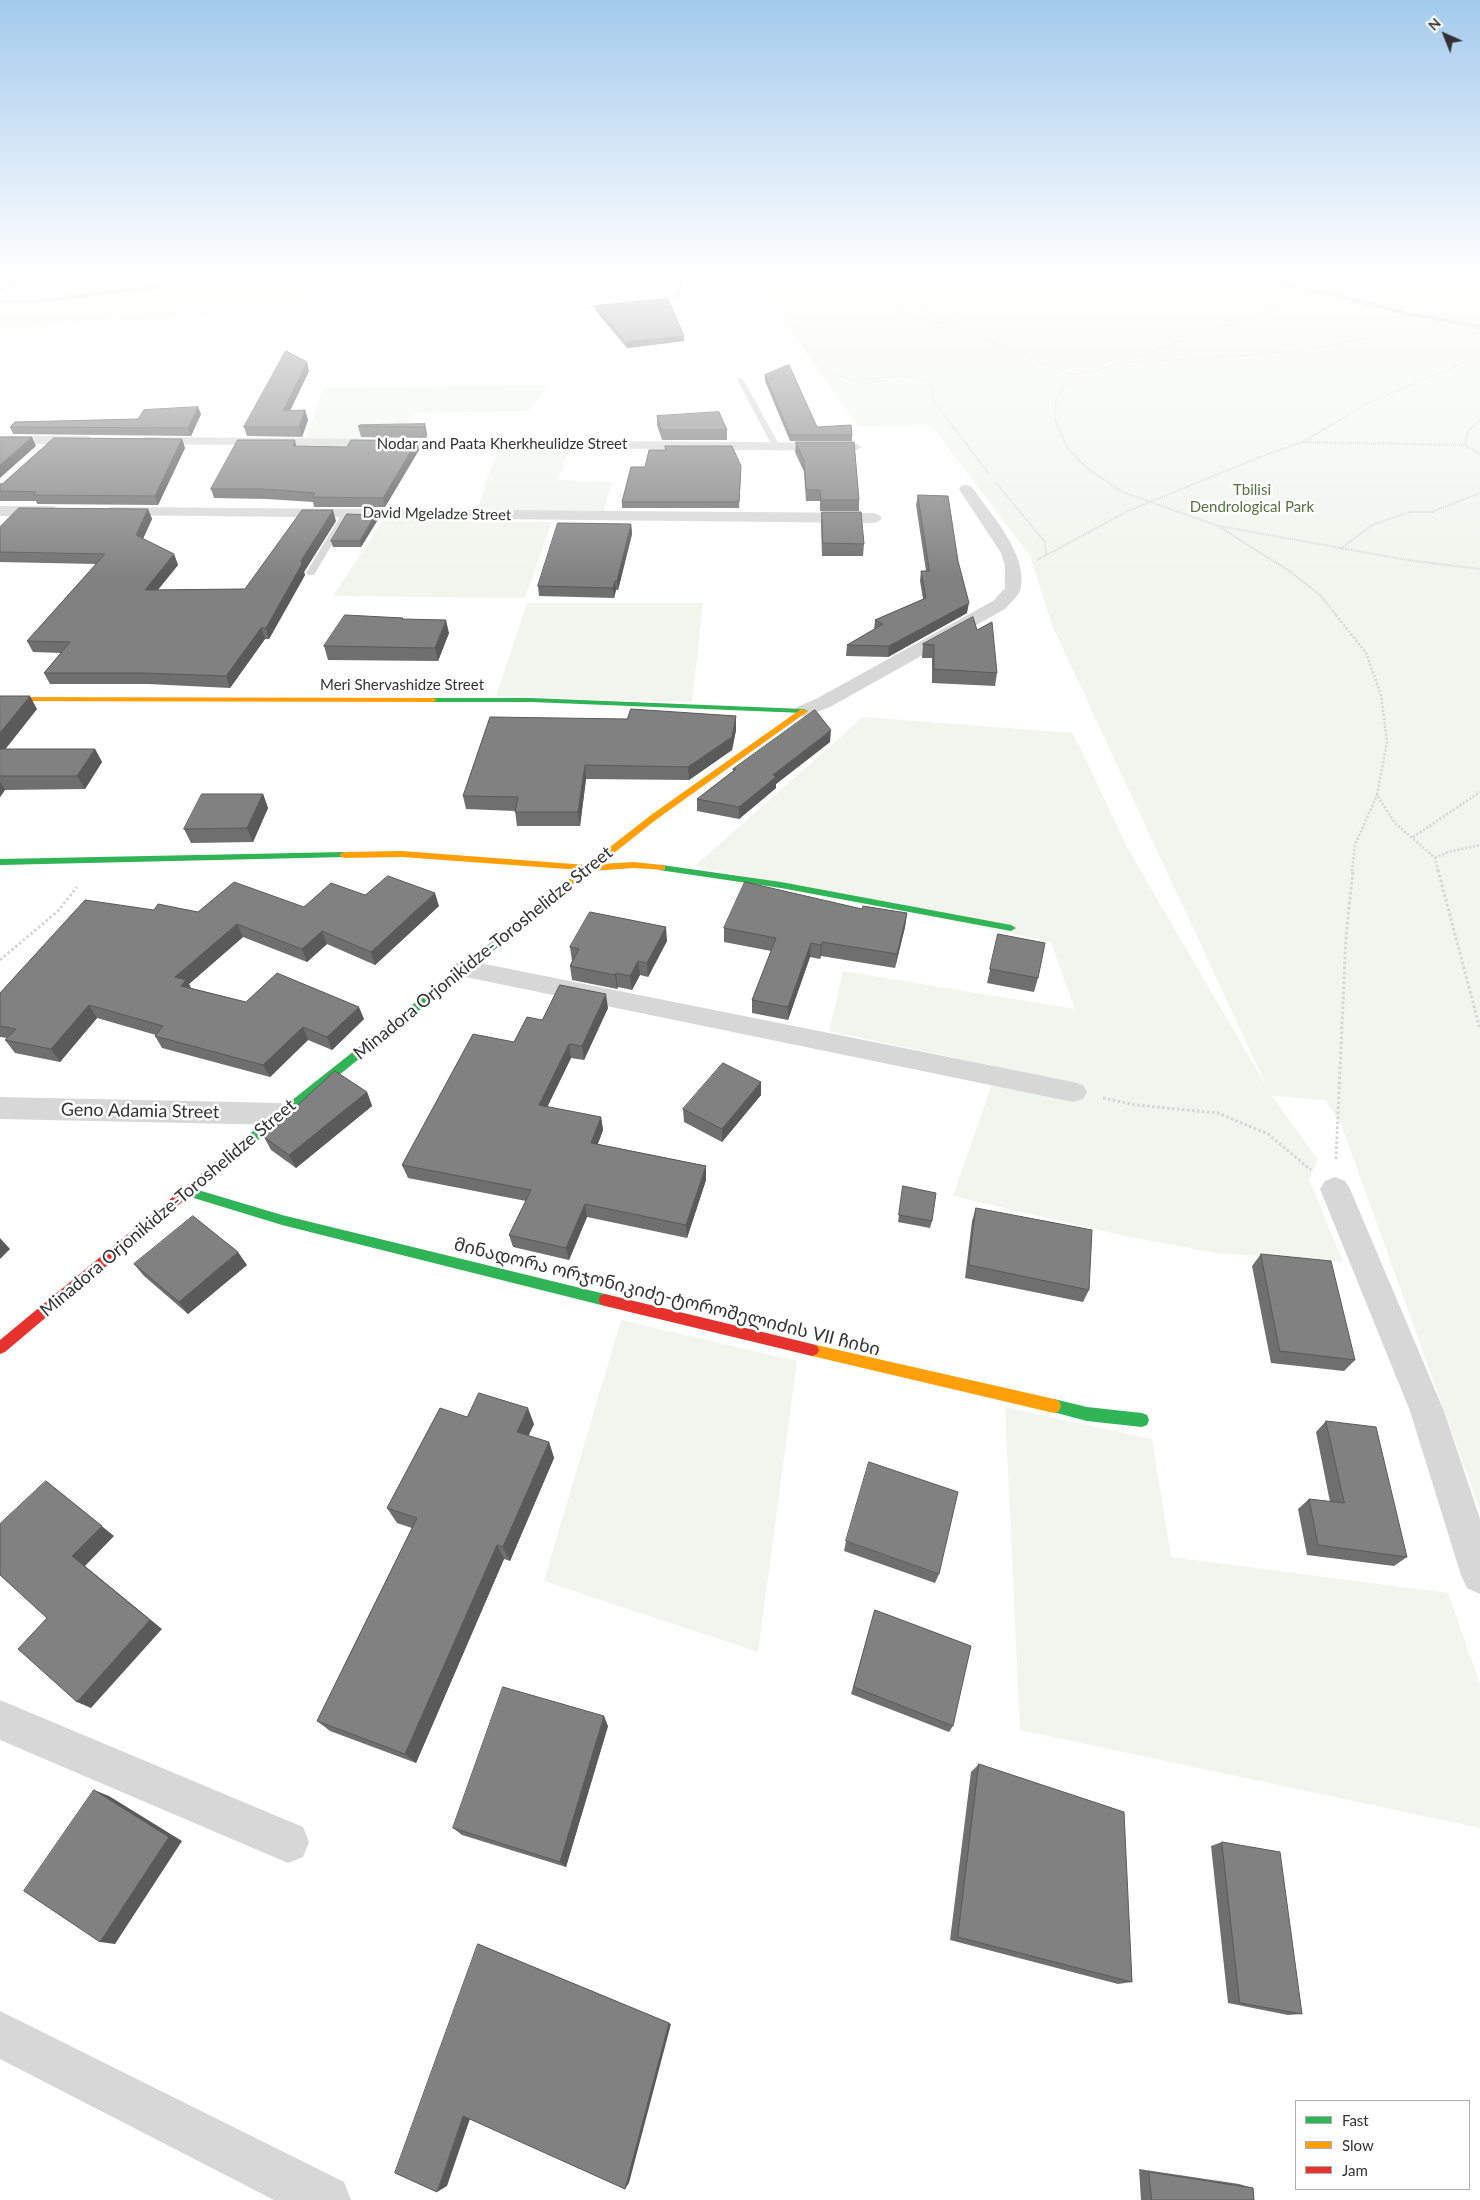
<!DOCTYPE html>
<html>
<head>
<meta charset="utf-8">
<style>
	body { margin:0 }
	#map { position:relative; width:1480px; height:2200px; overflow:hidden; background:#fff; font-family:Lato,sans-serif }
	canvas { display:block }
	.legend { position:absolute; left:1295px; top:2100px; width:175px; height:90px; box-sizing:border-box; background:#fff; border:1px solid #adadad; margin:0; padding:6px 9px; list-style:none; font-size:15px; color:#333 }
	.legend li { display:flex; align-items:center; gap:10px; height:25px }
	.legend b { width:25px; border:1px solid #adadad }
	.north { position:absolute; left:1420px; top:10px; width:50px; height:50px; -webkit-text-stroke:4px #fff; paint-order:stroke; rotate:316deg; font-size:14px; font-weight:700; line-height:20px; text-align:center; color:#333 }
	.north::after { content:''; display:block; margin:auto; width:18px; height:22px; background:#333; clip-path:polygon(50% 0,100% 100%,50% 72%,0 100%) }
</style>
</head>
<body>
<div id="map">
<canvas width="1480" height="2200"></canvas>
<ul class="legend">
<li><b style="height:6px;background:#30b455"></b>Fast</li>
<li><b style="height:6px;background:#ff9f0a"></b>Slow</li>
<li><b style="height:6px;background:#e5322d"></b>Jam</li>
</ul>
<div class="north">N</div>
</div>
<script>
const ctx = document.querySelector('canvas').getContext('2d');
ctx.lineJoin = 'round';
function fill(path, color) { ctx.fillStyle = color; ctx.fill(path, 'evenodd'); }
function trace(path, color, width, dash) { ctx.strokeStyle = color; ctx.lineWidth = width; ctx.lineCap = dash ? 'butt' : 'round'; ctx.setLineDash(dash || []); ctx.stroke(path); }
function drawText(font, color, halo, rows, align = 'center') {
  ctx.font = font + ' Lato,"Noto Sans Georgian",sans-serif'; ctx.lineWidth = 5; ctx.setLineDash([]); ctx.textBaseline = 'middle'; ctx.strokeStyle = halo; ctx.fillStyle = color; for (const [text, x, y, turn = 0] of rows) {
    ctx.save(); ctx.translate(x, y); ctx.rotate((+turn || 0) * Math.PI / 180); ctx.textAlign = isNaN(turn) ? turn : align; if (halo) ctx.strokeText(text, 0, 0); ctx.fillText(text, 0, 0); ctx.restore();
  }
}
fill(new Path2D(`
	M207,271H325L351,276L403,271H543L497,282L424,285L408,280L374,286L341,297L168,318L126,322L115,319L88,322L71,321L17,329L0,328V308L69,298L130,297L189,290L221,279Z
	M756,271H1480V1510L1341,1124L1325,1100L1272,1096L1318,1160L1309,1179L1343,1262L1215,1253L1125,1236L953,1196L998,1067L829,1031L843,971L1075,1009L1051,942L695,866L863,717L1073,733L1129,851L1268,1089L1052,625L1030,556L931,425L858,426L769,301Z
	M548,385L529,411L415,413L397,440L306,439L323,388Z
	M501,448H570L558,480L612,482L603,513L477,510L491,467Z
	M384,519L552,522L525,598L333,596Z
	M527,603H703L692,702L496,696Z
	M621,1320L797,1361L758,1652L544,1581Z
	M1005,1407L1152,1439L1171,1557L1448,1593L1480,1684V1828L1020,1730Z`), '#f1f5ed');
trace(new Path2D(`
	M765,271L771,277L789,285L780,300C788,321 811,360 830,372C862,391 911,363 933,388V399L949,421
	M810,271L881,291L962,328
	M897,271L883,285L880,295L887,304L896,309L918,318L949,325L1071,374L1093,372L1286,305
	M1137,271L1113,296L1139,307
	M1355,279L1366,271
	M1463,302L1480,288
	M939,323L983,297
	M1129,362C1217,357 1304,356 1390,332
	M1055,421L1056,400L1071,374
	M1338,421L1366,404L1480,356`), '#d6d6d6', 1, [1, 1]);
trace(new Path2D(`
	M948,420L989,474
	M1055,420L1068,449L1087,468L1122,492L1216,525L1288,570L1320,595L1337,616
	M1303,442L1465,445L1480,454
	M1465,445L1468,431L1480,420
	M996,483L1045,542L1046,555
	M1219,526L1407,560L1480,569
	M1340,549L1372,525L1409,512H1432L1480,493
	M1037,560L1128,511L1265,455L1303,442L1340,420`), '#d6d6d6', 2, [1, 1]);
trace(new Path2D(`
	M1336,615L1366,653L1381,695L1387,742L1377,795L1395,823L1435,858L1438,871
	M1413,837L1480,792
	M1435,858L1448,852L1480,845
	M1352,871L1355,845L1377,795`), '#d6d6d6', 2.5, [2, 2]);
trace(new Path2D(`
	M1438,870L1480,1029
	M0,960L58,911L77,887
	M1103,1098L1136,1105L1218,1113L1268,1134L1311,1170
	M1336,1159L1346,936L1353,870`), '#d6d6d6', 3, [2.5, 2.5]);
fill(new Path2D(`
	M102,271H116L19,284L0,292V288L8,283L19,280Z
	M189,271H195L185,281L168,287L30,304H0V300H30L167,283L181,279Z
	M679,271H685L679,298L589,309L586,307L674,296Z
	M958,271L1008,276L1058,271C1038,282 978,282 958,271Z
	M1198,271H1210L1289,282L1406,311L1480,325V329L1406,315L1289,286Z
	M738,378L743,379L780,446L779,448L772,446L737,379Z
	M343,512L350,514L314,575H308L306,573Z`), '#d7d7d7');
fill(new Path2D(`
	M0,436H88L95,440L88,444H0Z
	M146,437L855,443L862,447L855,451L141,444L139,441L141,438Z
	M966,485L971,486C990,513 1027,553 1021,587C1020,595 1010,603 1005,609L830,707L804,717L797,715L794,711L797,707L816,699L993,601L1005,588V566L1001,553L959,489L961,486Z
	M0,506H53L58,508L61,511L58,514L53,516H0Z
	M111,507L874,513L879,515L882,518L879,521L874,523L106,515L103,512L106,509Z
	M465,960L1073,1082L1083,1085L1087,1092L1083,1099L1073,1102L456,975L453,969L456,963Z
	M0,1097L280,1103L290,1106L294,1114L290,1122L280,1125L0,1119Z
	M1335,1177L1345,1181L1350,1189L1444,1411L1480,1519V1594L1467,1588L1461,1575L1410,1411L1320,1189L1325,1181Z
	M0,1700L303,1827L309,1842L303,1857L288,1863L0,1740Z
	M0,2011L344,2182L351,2200H274L0,2059Z`), '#d7d7d7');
fill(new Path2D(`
	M430,698H531L804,709L808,711L804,713L531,702H433L429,700Z
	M344,852L349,855L347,857L0,865V859Z
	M662,865L781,882L1011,925L1016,928L1011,931L781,888L659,870V866Z
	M566,883L569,884V888L524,926L200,1187L196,1189L192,1187L190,1184L192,1181L238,1143Z
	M188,1187L282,1215L605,1294L610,1296L611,1300L610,1304L605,1306L282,1225L184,1195L182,1192L184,1189Z
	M1054,1399L1087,1407L1142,1413L1147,1415L1149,1420L1147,1425L1142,1427L1087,1421L1049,1411L1047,1406L1049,1401Z`), '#30b455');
fill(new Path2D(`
	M0,697L433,698L437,700L433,702L0,701Z
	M801,709L808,711L657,819L600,864L634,862L662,865L665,866V870L634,868L591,871L566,889L563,888V884L580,870L402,857L344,858L339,855L344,852L402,851L587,865L651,815Z
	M812,1344L1054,1399L1059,1401L1061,1406L1059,1411L1054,1413L812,1356L807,1354L805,1350L807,1346Z`), '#ff9f0a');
fill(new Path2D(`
	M196,1179L200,1181L202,1184L200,1187L5,1352L0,1354V1340L192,1181Z
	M605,1294L812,1344L817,1346L819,1350L817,1354L812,1356L605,1306L600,1304L599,1300L600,1296Z`), '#e5322d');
fill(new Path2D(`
	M595,306L684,336V341L627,348L596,311Z
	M309,371L290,411L305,410L308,420L302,437L247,436L244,427Z
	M765,375L817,427L852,435V441H790L765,381Z
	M201,414L191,436L13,434L10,427L138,419Z
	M657,416L727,430V440H662L657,425Z
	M425,424L427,435L426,438L361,437L358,426Z
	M182,439L185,448L158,505L37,504L36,501H0V484Z
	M417,441L419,450L385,507H314L313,502L267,499L214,498L211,489L297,446L347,447Z
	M796,442L859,500V511H820V501H806L804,472L795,452Z
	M665,446L741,472L739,508H622V502L645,467L665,450Z
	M918,495L967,613L888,657L846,656L847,645L874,630L875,620L923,599L920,581L921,571H926L916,505Z
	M148,509L152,519L143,539L174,554L178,565L158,590L245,589L336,521L304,572L305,575L269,639H265L230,688L148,684H50L44,673L61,653L33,652L27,641L96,564L0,562V527Z
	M822,512L864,544L863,556H822L821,524Z
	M375,515L377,521L361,547H333L331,541Z
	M631,524L632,534L618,590H616L614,598L539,596L538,586Z
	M977,630L997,673L995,686L932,683V658H922L923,644Z
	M449,633L438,661L328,660L324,646Z
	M0,696L37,709L5,749H95L102,762L85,789L5,790L0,797Z
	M490,717L736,730L732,750L689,780L586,779L580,826H517L515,811L466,809L463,796Z
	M830,742L776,784V788L739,819L697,811V799L733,771V769Z
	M263,794L268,808L253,842L191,843L184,829Z
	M365,895L439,906L375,965L327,944L307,962L243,937L189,984L191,988L246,1002L364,1019L332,1050L308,1040L270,1077L162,1048L155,1036L156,1035L97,1018L60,1062L15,1053L5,1040L7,1038L0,1037V993L154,910L198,912L304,907Z
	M862,909L907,913L905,927L895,968L821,956L820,959L810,957L788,1020L752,1013V1000L771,951L724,942V928Z
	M998,934L1038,978L1034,992L987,983Z
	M667,941L648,977L640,975L632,990L618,987L617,989L572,980L570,966L572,961L570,947Z
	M608,1008L584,1060L571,1058L547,1107L601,1117L603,1130L598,1144L706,1166V1180L687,1238L587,1217L569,1260L513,1247L509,1235L526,1201L408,1178L402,1165L514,1042L542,1020Z
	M761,1082V1095L722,1142L684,1122L683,1109Z
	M367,1092L372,1106L296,1168L271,1150L264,1137Z
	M903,1186L932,1221L930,1228L898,1222Z
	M976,1208L1089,1290L1083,1302L965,1278L972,1221Z
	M1261,1254L1355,1360L1344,1371L1271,1363L1252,1266Z
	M134,1264L247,1265L188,1314L144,1276Z
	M467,1417L534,1424L528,1436L549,1442L554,1458L510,1561L504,1559L416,1763L330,1731L317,1721L412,1528L397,1523L387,1508Z
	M1326,1421L1407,1557L1394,1566L1307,1555L1298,1509L1309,1499L1330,1502L1316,1432Z
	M846,1541L939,1574L935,1583L844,1551Z
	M875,1610L953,1726L949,1732L851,1694Z
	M608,1726L566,1867L462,1835L453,1828Z
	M979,1764L1132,1982L1118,1984L950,1940L971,1772Z
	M1222,1842L1302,2014L1288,2015L1228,2003L1211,1846Z
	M1139,2169L1239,2184L1253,2188L1254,2200H1141Z`), '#6f6f6f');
fill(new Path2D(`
	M684,336V341L627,348L626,342Z
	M307,362L309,371L285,421L283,411Z
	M198,407L201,414L191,436L188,428Z
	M305,410L308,420L302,437L299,427Z
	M425,424L427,435L426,438L424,427Z
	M32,437L36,446L0,478V465Z
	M182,439L185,448L158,505L155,496Z
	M295,440L297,449L293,446Z
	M417,441L419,450L385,507L383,498Z
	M148,509L152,519L140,545L136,535Z
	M333,510L336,521L304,572L305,575L269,639L266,628L301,561Z
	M375,515L377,521L361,547L360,541Z
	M631,524L632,534L618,590L617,581Z
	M174,554L178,565L149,600L145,590Z
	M615,581L616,590L614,598L613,588Z
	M969,603L967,613L888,657L889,646Z
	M446,620L449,633L438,661L435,648Z
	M261,628L265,639L230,688L226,676Z
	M30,696L37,709L0,756V733Z
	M736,716V730L732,750L689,780L688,767Z
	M831,730L830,742L776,784V788L739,819V807L773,775Z
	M95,749L102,762L85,789L77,776Z
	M585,765L586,779L580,826L578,812Z
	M0,781L5,790L0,797Z
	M263,794L268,808L253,842L247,828Z
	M435,893L439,906L375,965L371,952Z
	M907,913L905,927L895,968L897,954Z
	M237,924L243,937L189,984L193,993L183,989L175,977Z
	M666,927L667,941L648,977L647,963Z
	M322,931L327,944L307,962L302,949Z
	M822,942L821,956L820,959L821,945Z
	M811,943L810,957L788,1020V1007Z
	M638,961L640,975L632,990L630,976Z
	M616,973L618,987L617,989L615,975Z
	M606,994L608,1008L584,1060L582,1046Z
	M89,1005L97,1018L60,1062L51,1049Z
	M359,1007L364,1019L332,1050L327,1037Z
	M303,1027L308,1040L270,1077L263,1065Z
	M569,1044L571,1058L542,1118L539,1105Z
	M761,1082V1095L722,1142V1129Z
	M367,1092L372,1106L296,1168L289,1155Z
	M601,1117L603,1130L593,1156L591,1143Z
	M706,1166V1180L687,1238L686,1225Z
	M585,1204L587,1217L569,1260L566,1248Z
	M0,1238L10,1249L0,1259Z
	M238,1252L247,1265L188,1314L179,1302Z
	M528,1408L534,1424L523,1448L517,1432Z
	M549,1442L554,1458L510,1561L503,1547Z
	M46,1481L114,1536L85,1566L162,1629L91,1708L77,1702L72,1556Z
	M497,1545L504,1559L416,1763L405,1754Z
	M604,1716L608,1726L566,1867L560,1862Z
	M94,1790L109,1796L182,1841L115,1944L100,1942Z
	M478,1944L671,2024L629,2183L625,2189Z
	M472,2113L447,2186L437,2192L463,2116Z`), '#5a5a5a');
const building = new Path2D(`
	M668,299L684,336L626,342L595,306Z
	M286,351L307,362L283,411L305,410L299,427H244Z
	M789,365L817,427L851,425L852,435H790L765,375Z
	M198,407L188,428L10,427L15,422L138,419L144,410Z
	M719,412L727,430H661L657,416Z
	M425,424L424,427L358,426L360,425Z
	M0,437H32L0,465Z
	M54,438L182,439L155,496L33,495L36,492L0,491V484H2Z
	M238,440H295L293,446L347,447L351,440L417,441L383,498L312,497L315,493L264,489H211Z
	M796,442H854L859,500H821L820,490H806L804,461Z
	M665,446H732L741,466L739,502H622L631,467H645L649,450H666Z
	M918,495L948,496L958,561L969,603L889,646L847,645L883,624L875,620L926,598L921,571H929Z
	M19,508L148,509L136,535L174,554L145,590L245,589L302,510H333L301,561L302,564L266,628H261L226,676L143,673H44L70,642L27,641L105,554L0,552V527Z
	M822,512H861L864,544L823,543Z
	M347,514L375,515L360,541H331Z
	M558,523L631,524L617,581H615L613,588L538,586Z
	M345,615L403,618L402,619L446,620L435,648L324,646Z
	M973,617L977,630L992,622L997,673L934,669V645L923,644Z
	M0,696H30L0,733Z
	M631,709L736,716L732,737L688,767L585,765L578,812H515L518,797L463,796L490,717L627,719Z
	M815,710L831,730L773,775L776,777L739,807L697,799L736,769H733Z
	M0,749H95L77,776H0Z
	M202,794H263L247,828L184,829Z
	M388,876L435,893L371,952L322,931L302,949L237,924L175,977L186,980L181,986L246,1002L277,973L359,1007L327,1037L303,1027L263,1065L155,1036L163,1026L89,1005L51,1049L5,1040L16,1029L0,1026V993L85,900L154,910L158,904L198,912L234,882L304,907L331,883L365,895Z
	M745,882L862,909L863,906L907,913L897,954L822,942L821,945L811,943L788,1007L752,1000L776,938L724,928Z
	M590,912L666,927L647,963L638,961L630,976L616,973L615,975L570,966L579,949L570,947Z
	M998,934L1045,943L1038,978L990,969Z
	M560,985L606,994L582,1046L569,1044L539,1105L601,1117L591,1143L706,1166L686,1225L585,1204L566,1248L509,1235L531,1190L402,1165L473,1034L514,1042L527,1017L542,1020Z
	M723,1063L761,1082L722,1129L683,1109Z
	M335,1071L367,1092L289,1155L264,1137Z
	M903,1186L936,1193L932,1221L899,1215Z
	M976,1208L1092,1230L1089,1290L969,1265Z
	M193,1216L238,1252L179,1302L134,1264Z
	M1261,1254L1331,1261L1355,1360L1280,1351Z
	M479,1393L528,1408L517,1432L549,1442L503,1547L497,1545L405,1754L317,1721L417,1518L387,1508L440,1408L467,1417Z
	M1326,1421L1376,1427L1407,1557L1318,1545L1309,1499L1344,1503Z
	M869,1462L958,1492L939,1574L846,1541Z
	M46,1481L102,1526L72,1556L150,1620L77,1702L18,1649L47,1618L0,1575V1524Z
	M875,1610L971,1646L953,1726L854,1687Z
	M503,1687L604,1716L560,1862L453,1828Z
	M979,1764L1124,1812L1132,1982L958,1937Z
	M94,1790L169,1837L100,1942L24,1891Z
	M1222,1842L1280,1852L1302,2014L1240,2003Z
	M478,1944L669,2023L625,2189L463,2116L437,2192L395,2173Z
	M1149,2172L1253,2188L1254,2200H1152Z`);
fill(building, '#818181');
trace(building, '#5a5a5a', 1);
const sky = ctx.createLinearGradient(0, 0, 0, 579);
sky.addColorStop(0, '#a3caec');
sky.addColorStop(0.47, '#fff');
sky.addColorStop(1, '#ffffff00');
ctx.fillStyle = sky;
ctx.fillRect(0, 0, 1480, 579);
drawText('15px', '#333', '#fff', [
	["Nodar and Paata Kherkheulidze Street",502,444],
	["David Mgeladze Street",437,514,1],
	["Meri Shervashidze Street",402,685]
]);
drawText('15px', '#56703f', '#fff', [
	["Tbilisi",1252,490],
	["Dendrological Park",1252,507]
]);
drawText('18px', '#333', '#fff', [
	["Minadora Orjonikidze-Toroshelidze Street",483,953,-39],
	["Geno Adamia Street",140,1111,1],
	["Minadora Orjonikidze-Toroshelidze Street",168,1208,-40],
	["მინადორა ორჯონიკიძე-ტოროშელიძის VII ჩიხი",667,1297,14]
]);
</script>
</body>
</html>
